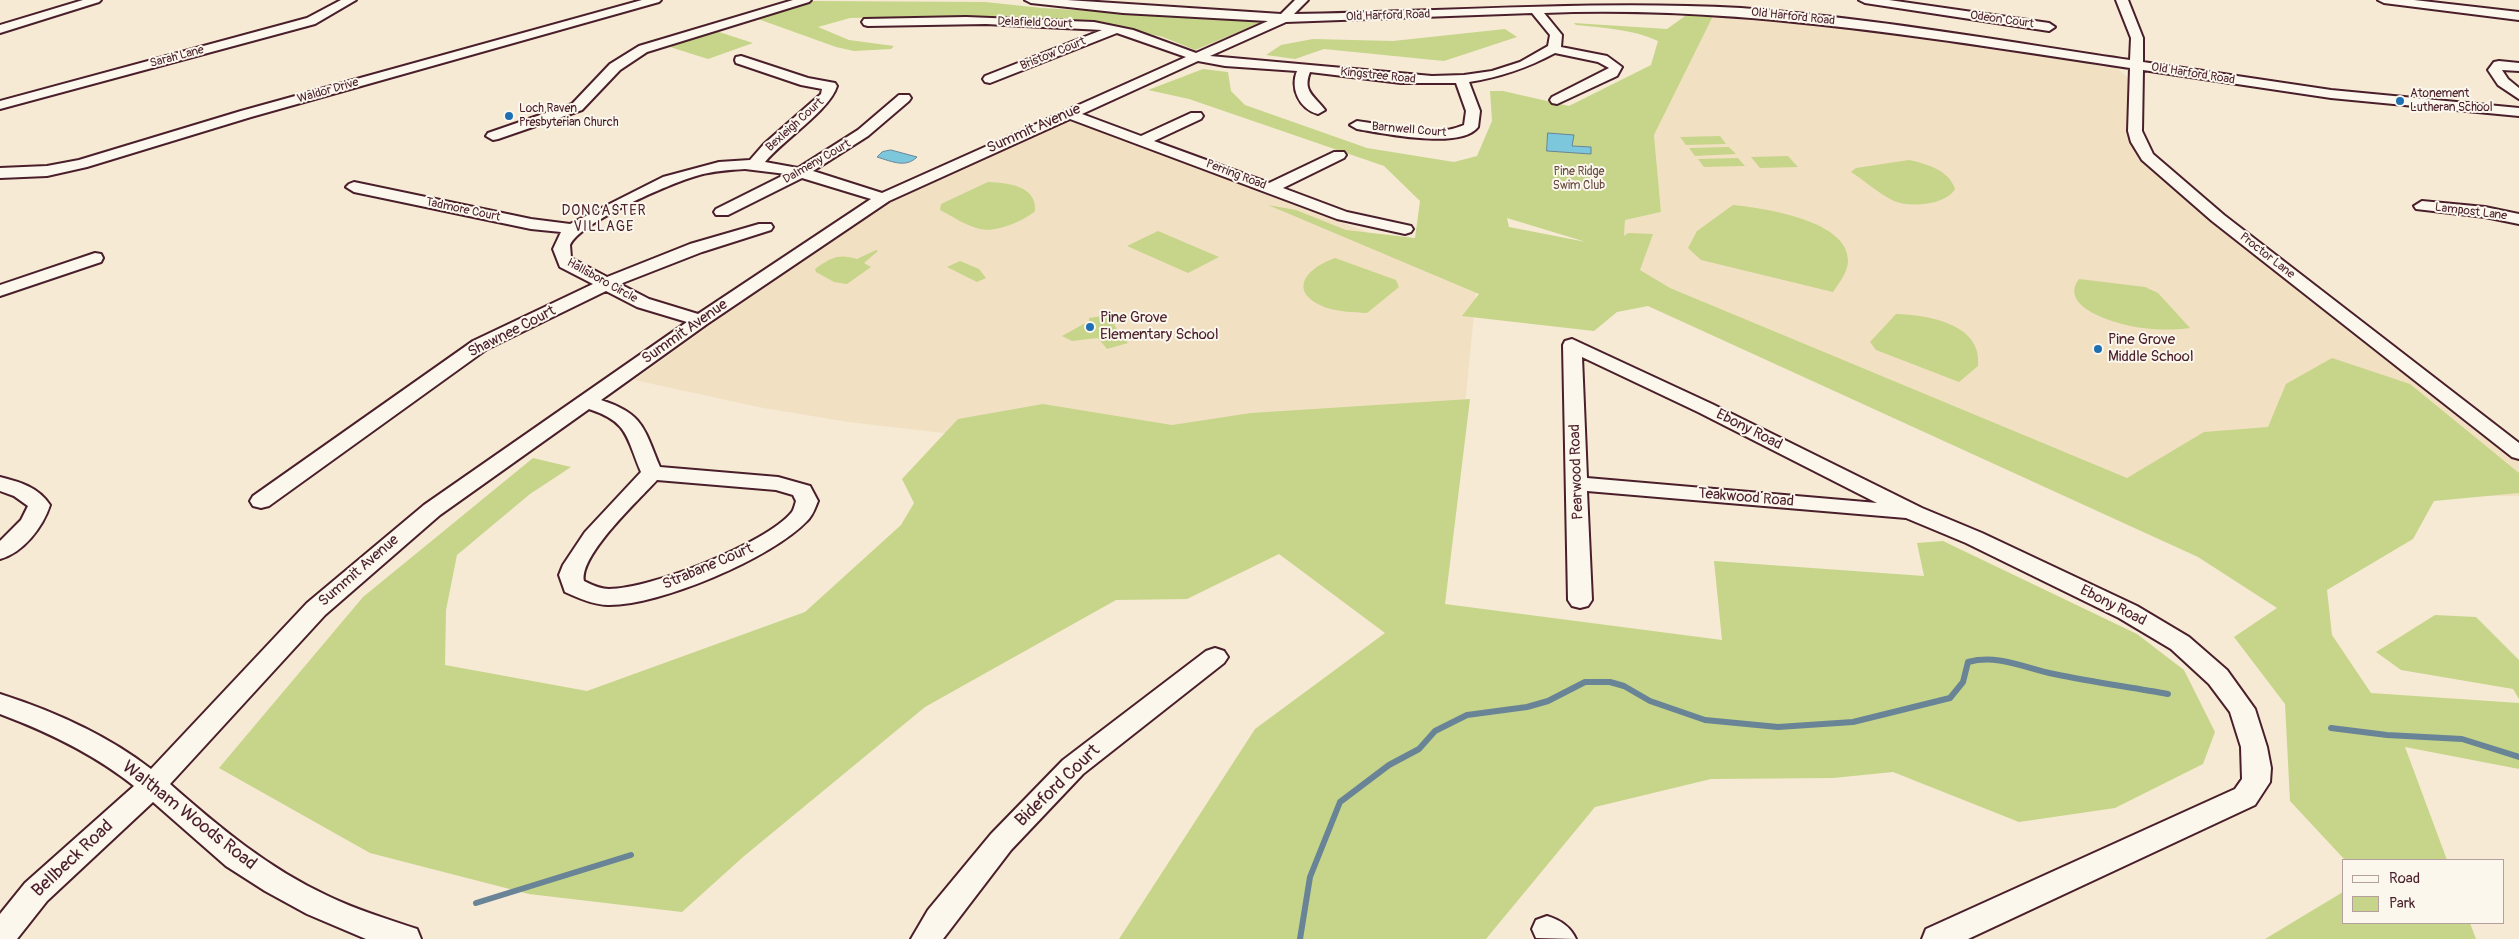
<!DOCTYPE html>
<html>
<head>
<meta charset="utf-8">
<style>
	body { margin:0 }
	#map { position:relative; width:2519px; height:939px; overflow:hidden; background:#f6ead4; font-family:Pangolin,sans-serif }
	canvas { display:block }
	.legend { position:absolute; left:2342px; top:859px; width:162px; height:65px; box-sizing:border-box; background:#fbf7ec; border:1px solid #b4a19f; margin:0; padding:6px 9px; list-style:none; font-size:15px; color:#4a1f2b }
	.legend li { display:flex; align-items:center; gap:10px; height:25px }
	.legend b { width:25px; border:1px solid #b4a19f }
</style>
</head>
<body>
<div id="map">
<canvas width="2519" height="939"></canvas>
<ul class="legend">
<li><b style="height:6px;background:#fbf7ec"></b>Road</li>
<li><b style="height:14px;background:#c6d589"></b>Park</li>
</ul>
</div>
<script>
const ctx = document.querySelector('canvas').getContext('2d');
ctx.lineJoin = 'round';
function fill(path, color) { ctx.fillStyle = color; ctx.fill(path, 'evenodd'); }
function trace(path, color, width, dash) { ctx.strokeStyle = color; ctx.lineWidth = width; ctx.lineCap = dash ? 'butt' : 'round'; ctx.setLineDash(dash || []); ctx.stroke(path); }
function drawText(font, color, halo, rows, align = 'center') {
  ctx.font = font + ' Pangolin,sans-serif'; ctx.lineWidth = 4; ctx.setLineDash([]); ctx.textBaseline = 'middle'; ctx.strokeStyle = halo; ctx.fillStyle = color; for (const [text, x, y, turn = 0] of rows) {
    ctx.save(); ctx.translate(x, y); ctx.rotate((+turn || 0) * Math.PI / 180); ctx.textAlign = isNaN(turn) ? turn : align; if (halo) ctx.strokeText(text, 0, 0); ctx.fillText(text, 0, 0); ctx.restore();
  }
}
fill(new Path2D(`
	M1714,14L1791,20L1891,33L2116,67L2128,78L2132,98L2131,120L2163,174L2519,459V496H2406L2338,569L1622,268L1625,220L1661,212L1654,135Z
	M1076,122L1478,274L1462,435L969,436L848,422L763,408L634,380L827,241L902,195L1059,123Z`), '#f2e0c3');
fill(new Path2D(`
	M813,1L985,2L1042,8L1265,21L1195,50L1163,37L1097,22L960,16L850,18L818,27L849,40L894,46L891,49L854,51L836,47L758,19Z
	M1687,12L1714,14L1654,135L1661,212L1625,220L1624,236L1628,233L1653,234L1640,270L1670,288L2127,478L2204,432L2268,427L2286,384L2332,358L2410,384L2519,473V493L2434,501L2413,539L2327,590L2332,635L2371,693L2519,703V769L2405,747L2447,860H2345L2290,801L2285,704L2234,637L2277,608L2198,557L1648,306L1617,312L1594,331L1462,316L1479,294L1268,205L1296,210L1346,230L1415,238L1420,201L1384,166L1189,99L1148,90L1203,69L1228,72L1231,91L1245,105L1367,148L1454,162L1477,156L1492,121L1490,91H1503L1569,106L1651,65L1658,41C1632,29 1604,28 1576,25L1574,23L1667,29L1685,16ZM1507,218L1586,242L1509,227Z
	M1505,29L1517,37L1444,61L1324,49L1295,59L1266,55L1281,45L1313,39L1393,41Z
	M716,31L753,43L708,59L670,47Z
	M1720,136L1726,144L1686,145L1680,137Z
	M1729,147L1736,154L1695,156L1689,148Z
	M1788,156L1798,167L1760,168L1751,157Z
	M1738,158L1745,166L1704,167L1698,159Z
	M1909,160C1927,164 1949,170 1955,189C1946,205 1910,208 1894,201C1879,194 1865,181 1851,172L1856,168Z
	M988,182C1007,183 1037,185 1035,211C1024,221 995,233 980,229C966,226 952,216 940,210L941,204Z
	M1733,205C1762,208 1849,220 1848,261C1848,272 1839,283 1833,292L1701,260L1688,248L1697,231Z
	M1158,231L1219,257L1188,273L1127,246Z
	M876,250L878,251L864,263L871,267L847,284L834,282L816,272L815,269C830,258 839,253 857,259Z
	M1335,258L1396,280L1399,287L1367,313C1353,312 1340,312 1327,308C1287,293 1304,269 1335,258Z
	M960,261L979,269L986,278L977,282L947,267Z
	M2079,279L2145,287L2158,293L2190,328C2174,330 2159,330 2143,328C2123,326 2056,309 2079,279Z
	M1896,314C1928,315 1983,324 1978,366L1959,382L1876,350L1870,342Z
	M1110,315L1117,330L1128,343L1107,349L1098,338L1072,341L1062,336L1089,321V318Z
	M1470,399L1445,604L1722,640L1714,561L1924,576L1917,543L1943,541L2137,634L2184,670L2215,732L2203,764L2115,808L2019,822L1893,772L1833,778L1711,779L1595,807L1486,939H1119L1255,729L1385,633L1279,554L1187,599L1116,600L925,707L743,857L682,912L529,894L370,853L219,768L363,597L533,458L571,467L530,494L457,555L446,610L445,665L587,691L805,612L901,525L914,503L902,479L958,419L1043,404L1172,425L1251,413Z
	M2435,615L2476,617L2519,660V699L2513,689L2401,670L2376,652Z
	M2343,892V923H2470L2476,939H2265Z`), '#c6d589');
const water = new Path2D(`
	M1548,133L1574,135L1572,146L1591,147V154L1547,151Z
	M891,150L917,157C906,168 893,162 877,157L882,152Z`);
fill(water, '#7dc7dd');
trace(water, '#698496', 1);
trace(new Path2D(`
	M2331,728L2387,735L2462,739L2519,757
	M476,903L631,855
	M1300,939L1310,877L1340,802L1389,765L1419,749L1435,731L1467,715L1527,707L1548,701L1585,682H1610L1624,686L1650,701L1705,720L1778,727L1853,722L1950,698L1963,682L1968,662C1999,654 2024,668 2054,674C2092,682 2130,687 2168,694`), '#698496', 6);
const minor = new Path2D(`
	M83,0H101L99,2L0,33V25Z
	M341,0H356L315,24L0,109V101L307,18Z
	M642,0H661L659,2L251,117L87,167L47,176L0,178V168L47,166L79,160L241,111Z
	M793,0H811L809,2L647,52L620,70L582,110L498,139L493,140L486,136L488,133L572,104L610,64L639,46Z
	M1025,0H1067L1281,14L1295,0H1308L1294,14C1443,12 1592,0 1741,8C1872,18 2001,41 2130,60L2131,38L2116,0H2128L2143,38V62L2331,90L2519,108V116L2331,98L2143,70L2142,131L2153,154L2224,215L2519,443V459L2512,457L2212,221L2142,160L2131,142L2128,131L2130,68C1935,39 1741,5 1544,13L1562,35L1561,47L1607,56L1622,67L1617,76L1557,104L1552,103L1550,100L1552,97L1609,68L1598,62L1555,53C1527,68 1501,77 1469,82L1480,111L1478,127C1461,150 1382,133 1357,129L1350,125L1357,121C1390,125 1432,139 1464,125L1466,111L1456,83H1401L1310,72C1302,92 1315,96 1325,110L1318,114C1299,109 1290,88 1297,71L1225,66L1198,61L1082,114L1141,136L1191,113H1201L1203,116L1201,119L1154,141L1269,183L1334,152H1344L1346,155L1344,158L1283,188L1347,212L1411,226L1413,229L1411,232L1405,234L1337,219L1070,119L889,201L707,324L601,400C644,414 644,429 660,467L778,477L810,486L818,501C815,508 813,515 807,521C772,558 659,606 608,605C594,605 578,598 565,592L559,575L563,565L585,532L641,472C626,437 629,422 589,409L440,515L325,615L170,784C220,828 268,868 328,896C357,910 387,919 417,929L421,939H366L307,914L265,891L226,866L153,802L47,901L17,939H0V914L25,883L134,786C94,754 48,732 0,714V694C53,711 107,735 151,769L307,603L424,505L687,322L637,307L606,291L487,349L269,506L261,508L253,506L250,501L253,496L473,341L593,284L560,267L553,249L561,232L531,229L354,192L346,187L349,184L354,182L531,219L570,224L663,177L719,162L750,160L764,144L821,94L822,89L801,85L736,63L735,60L736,57L741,56L808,78L835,83L837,86C830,110 783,140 765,162L798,168L858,130L899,95H909L911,98L909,101L868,136L813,171L882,193L1186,57L1117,33L990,83L985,82L983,79L985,76L1102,30L986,24L868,26L864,25L862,22L864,19L966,17L1094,22L1133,30L1196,53L1268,21L1123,13L1031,3ZM1532,13L1550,35L1548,46L1520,62L1492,71L1464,75L1432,76L1210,56L1286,22ZM745,169L786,174L716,209L714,212L716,215H728L802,178L871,199L698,314L649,299L620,284L702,252L771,230L773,227L771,224H759L690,244L607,277L571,258L570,245C579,223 671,183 696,176C712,171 729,170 745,169ZM657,480L776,490L793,495L796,501C795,504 794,509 792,512C766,544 650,589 609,589C600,589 592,585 584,581C579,555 640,499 657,480Z
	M1859,0H1889L2049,23L2055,27L2049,31L1865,3Z
	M2378,0H2414L2519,12V20L2384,3Z
	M2499,61L2519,63V71L2502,70L2508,79L2519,88V99L2498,85L2488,70L2494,62Z
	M2422,201L2485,207L2519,214V224L2485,217L2416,209L2414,206Z
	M95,253L101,254L103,258L101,262L0,296V285Z
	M1572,339L1712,404L1922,508L1982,533L2137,606L2189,637L2227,670L2255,709L2267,747L2271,768L2270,782L2255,805L1968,939H1922L1926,929L2235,789L2242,779L2241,747L2230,712L2209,684L2171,649L2119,618L1966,543L1906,518L1587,491L1592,600L1588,606L1580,608L1572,606L1568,600L1563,345L1565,341ZM1582,357L1698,412L1877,503L1587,478Z
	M0,477C20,482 38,487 50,505C43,527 23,553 0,559V541L21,520L28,506L14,496L0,491Z
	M1215,648L1224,651L1228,657L1224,663L1083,774L1011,850L943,939H911L928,910L991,834L1063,760L1206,651Z
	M1547,916C1560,920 1570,926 1576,939L1536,938L1532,929L1536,920Z`);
trace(minor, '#4a1f2b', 4);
fill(minor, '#fbf7ec');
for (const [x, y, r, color] of [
	[2400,101,5,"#1f6fb2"],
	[509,116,5,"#1f6fb2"],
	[1090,327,5,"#1f6fb2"],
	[2098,349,5,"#1f6fb2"]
]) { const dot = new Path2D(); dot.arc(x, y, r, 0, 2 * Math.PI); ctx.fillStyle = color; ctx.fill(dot); trace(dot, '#fbf7ec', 2); }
drawText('12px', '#4a1f2b', '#fbf7ec', [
	["Old Harford Road",1388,16,-2],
	["Old Harford Road",1793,17,6],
	["Odeon Court",2002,20,8],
	["Delafield Court",1035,23,2],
	["Bristow Court",1053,54,-22],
	["Sarah Lane",177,57,-15],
	["Old Harford Road",2193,74,9],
	["Kingstree Road",1378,76,6],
	["Waldor Drive",328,91,-16],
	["Bexleigh Court",795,125,-42],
	["Barnwell Court",1409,130,5],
	["Dalmeny Court",817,162,-30],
	["Perring Road",1236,175,21],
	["Tadmore Court",463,210,12],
	["Lampost Lane",2471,212,7],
	["Proctor Lane",2267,256,38],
	["Hallsboro Circle",602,281,29]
]);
drawText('12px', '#4a1f2b', '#fbf7ec', [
	["Atonement",2410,94],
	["Lutheran School",2410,108],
	["Loch Raven",519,109],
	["Presbyterian Church",519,123]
], 'left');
drawText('12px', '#694c42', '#fbf7ec', [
	["Pine Ridge",1579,172],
	["Swim Club",1579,186]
]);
ctx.letterSpacing = '1px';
drawText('14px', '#4a1f2b', '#fbf7ec', [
	["DONCASTER",604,211],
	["VILLAGE",604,227]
]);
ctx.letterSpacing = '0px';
drawText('15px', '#4a1f2b', '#fbf7ec', [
	["Summit Avenue",1034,129,-24],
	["Shawnee Court",512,332,-27],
	["Summit Avenue",685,332,-35],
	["Ebony Road",1749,430,27],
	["Pearwood Road",1577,472,-92],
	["Teakwood Road",1746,498,5],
	["Strabane Court",708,567,-23],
	["Summit Avenue",359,571,-41],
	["Ebony Road",2113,606,27]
]);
drawText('15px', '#4a1f2b', '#fbf7ec', [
	["Pine Grove",1100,318],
	["Elementary School",1100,335],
	["Pine Grove",2108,340],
	["Middle School",2108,357]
], 'left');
drawText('18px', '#4a1f2b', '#fbf7ec', [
	["Bideford Court",1058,786,-44],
	["Waltham Woods Road",189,816,38],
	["Bellbeck Road",73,859,-43]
]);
</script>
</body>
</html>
